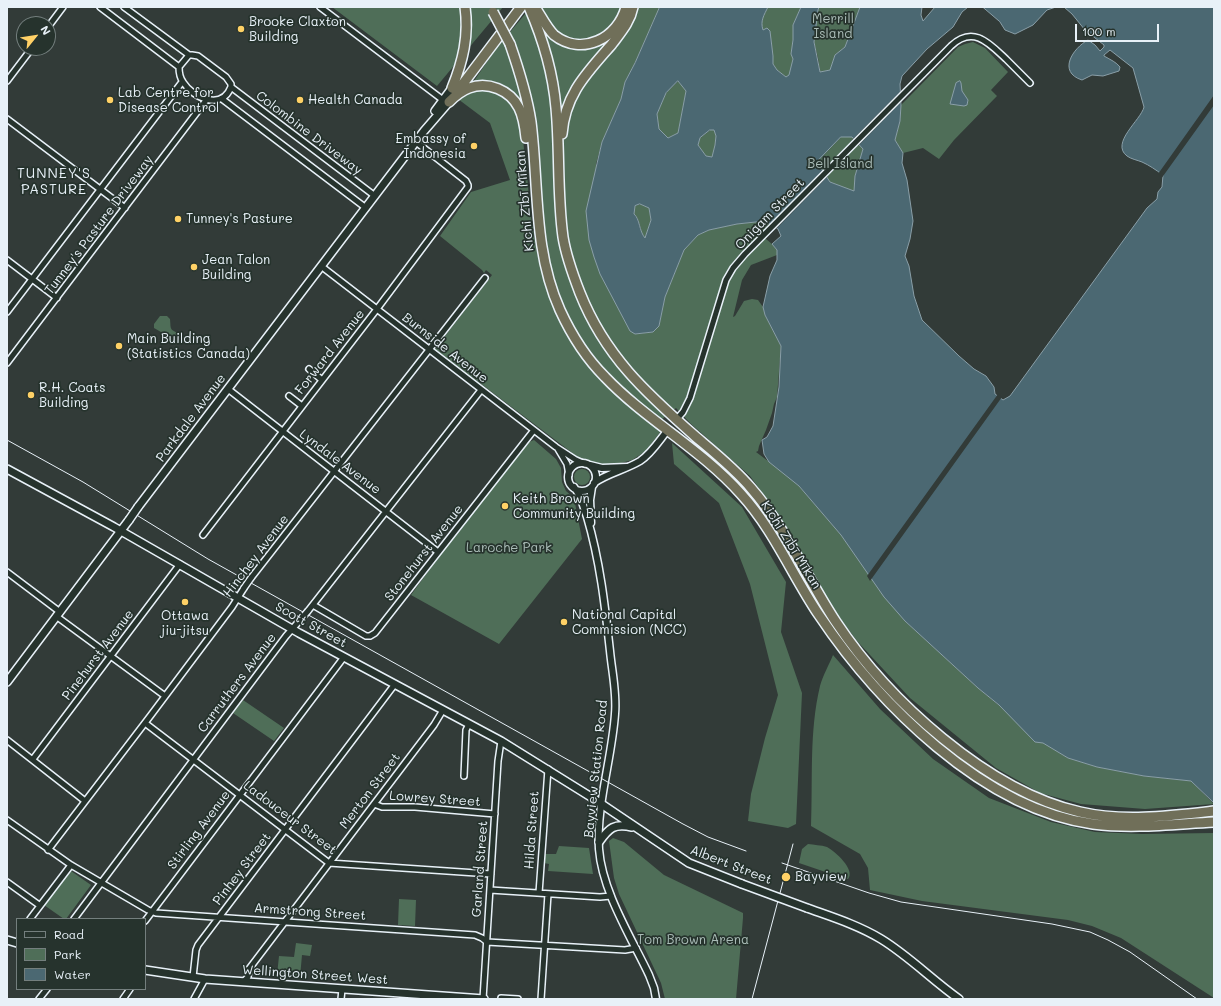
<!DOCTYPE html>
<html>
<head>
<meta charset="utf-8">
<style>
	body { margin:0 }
	#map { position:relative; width:1221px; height:1006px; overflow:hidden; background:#323b38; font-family:Mali,sans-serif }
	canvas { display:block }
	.frame { position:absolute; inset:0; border:8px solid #e8f1f8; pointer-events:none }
	.legend { position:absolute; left:16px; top:918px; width:130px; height:72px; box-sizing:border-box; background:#26332d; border:1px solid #747f7e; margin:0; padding:5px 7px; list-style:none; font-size:12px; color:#e8f1f8 }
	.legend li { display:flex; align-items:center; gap:8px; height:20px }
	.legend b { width:20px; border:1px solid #747f7e }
	.north { position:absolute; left:16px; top:16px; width:40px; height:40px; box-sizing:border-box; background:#26332d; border:1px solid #747f7e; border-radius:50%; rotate:60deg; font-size:11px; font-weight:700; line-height:16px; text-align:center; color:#e8f1f8 }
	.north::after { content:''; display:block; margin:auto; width:14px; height:18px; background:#ffd166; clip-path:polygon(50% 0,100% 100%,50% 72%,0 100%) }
	.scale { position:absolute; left:1075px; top:24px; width:84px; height:18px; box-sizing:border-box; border:2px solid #e8f1f8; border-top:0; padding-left:5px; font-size:12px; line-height:14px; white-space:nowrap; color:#e8f1f8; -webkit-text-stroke:3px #26332d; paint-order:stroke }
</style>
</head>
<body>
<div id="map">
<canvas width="1221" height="1006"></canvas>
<div class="frame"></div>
<ul class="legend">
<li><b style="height:5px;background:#26332d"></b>Road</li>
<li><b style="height:11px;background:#4f6e58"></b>Park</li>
<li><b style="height:11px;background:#4b6872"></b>Water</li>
</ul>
<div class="north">N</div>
<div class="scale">100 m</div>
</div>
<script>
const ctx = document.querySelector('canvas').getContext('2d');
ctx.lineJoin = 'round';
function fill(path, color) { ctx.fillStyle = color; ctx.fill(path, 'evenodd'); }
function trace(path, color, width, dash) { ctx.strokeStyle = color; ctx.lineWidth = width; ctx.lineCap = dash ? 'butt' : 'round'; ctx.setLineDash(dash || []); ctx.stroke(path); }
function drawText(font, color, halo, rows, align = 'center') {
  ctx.font = font + ' Mali,sans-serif'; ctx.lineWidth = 3.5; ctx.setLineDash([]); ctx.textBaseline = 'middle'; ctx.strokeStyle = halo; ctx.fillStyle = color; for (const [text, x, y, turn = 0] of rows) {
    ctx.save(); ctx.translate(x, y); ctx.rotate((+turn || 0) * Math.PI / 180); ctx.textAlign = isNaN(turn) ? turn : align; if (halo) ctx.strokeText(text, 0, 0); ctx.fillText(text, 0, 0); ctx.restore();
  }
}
fill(new Path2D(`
	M332,7H503L437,86Z
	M531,7H660L635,63L625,82L621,99L602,142L596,164L635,334L653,332L659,326L665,297L684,250L698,235L709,230L737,224L765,221L769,224L760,234L772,244L777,250V255L751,265L742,280L733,317L735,316L744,301L752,299L758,300L763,307L765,315L781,346L777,397L774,404L772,413L766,430L759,446L758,451L756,452L784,473L799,486L841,535L905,621L978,688L1043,742L1068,758L1097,767L1144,776L1191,781L1214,804L1145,809L1081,804L1040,793L996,768L910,698L857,641L834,610L784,523L750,476L690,423L676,408L661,420L607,373L577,333L556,289L545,247L544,216L535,121L519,98L500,83L474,81L495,50Z
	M768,7H801L793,25V40L791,54L793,59L789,76L786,77L777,70L773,64L771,39L763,31L761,25L763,16Z
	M819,7H860L845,47L835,55L830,71L820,72L818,58L814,42L818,10Z
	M973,42L985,48L1008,72L991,90L997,96L954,140L939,159L923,148L903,153L895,140L900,121L901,105L958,47L965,44Z
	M678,81L686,91L678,133L668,138L659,129L657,114L666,93Z
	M489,89C502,94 511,100 517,113C522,124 523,138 524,149C527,169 528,189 530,209C534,244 542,280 556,312C578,363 619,397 661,431L646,451L632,460L614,465H604L579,458L435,349L492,275L486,270L484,273L482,270L440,236L471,192L510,180L490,123L458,99C469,90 475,90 489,89Z
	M710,130H715L716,136L715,145L712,157L706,156L698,145L700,138Z
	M841,137H852L863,149L855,176V192L830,182L817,162Z
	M640,204L649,208L651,220L645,239C640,232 640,218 634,214L635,206Z
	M160,316H167L170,319C171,330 169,329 180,334L181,337L177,338L169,336L165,339L161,332L154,328V324Z
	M534,440L556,459L561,468L562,482L566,491L574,498L582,539L499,644L411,595L464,522L529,442Z
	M672,443L742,507L786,582L781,632L802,693L796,824L788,828L748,821L751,794L765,738L778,695L750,584L719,503L674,464Z
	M574 477a8 8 0 1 1 16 0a8 8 0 1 1-16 0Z
	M833,655L880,709L933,759L989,798L1051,822L1095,832L1142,834L1214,833V998L1121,938L1092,926L1068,920L922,901L870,890L868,868L860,854L811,826C813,779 809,732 820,686C823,675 829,665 833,655Z
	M243,700L284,728L274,741L233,713Z
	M613,838L624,842L664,875L743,913V918L736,999H665L661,983L619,894L614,878L609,841Z
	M808,844C814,845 821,845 827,847C835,851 856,870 848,879H846L799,863L802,849Z
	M559,846L589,848L593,874L548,871L549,864L544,863L545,854H556Z
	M71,871L91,885L66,919H64L44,905Z
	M399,899L416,900L415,926L398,925Z
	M296,943L312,945L310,956L302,955L300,977L277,975L279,956L294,957Z`), '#4f6e58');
const water = new Path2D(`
	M660,7H768C764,15 760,21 763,30L767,28L770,31L773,56V64L777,70L786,77L789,75L793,59L791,54L793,40V25L801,7H819L818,10L814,42L820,72L830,70L835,55L845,47L860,7H922L921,15L923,21L935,7H968L962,12L953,27L927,49L902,76L900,84L901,105L900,121L895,140L903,153L902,163L907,180L913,221L910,239L905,256L909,266L914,296L922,320L959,356L974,369L986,376L994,387L995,394L1003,400L1010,396L1147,208L1157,199L1158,192L1162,187L1163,175C1156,170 1149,165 1142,162C1137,160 1131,159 1127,156C1110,143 1141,120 1144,107L1133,68L1110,50L1104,55V56C1111,60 1116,62 1120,67L1119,71L1103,76L1092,75L1082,80C1057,72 1073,48 1088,40L1095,45L1100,51L1104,47V45L1085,30L1072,14L1064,7H1214V803L1191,781L1144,776L1097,767L1068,758L1043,743L1035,742L999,705L978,688L905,621L884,597L841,535L799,486L769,462L764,454L762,440L767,437L773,426L779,387L781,346L765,315L763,307L770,276L777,260V250L772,244L781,236L778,229L765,221L737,224L709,230L698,235L684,250L665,297L659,326L653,332L635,334L630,331L600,274L594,257L589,240L586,211L602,142L621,99L625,82L635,63ZM678,81L686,91L678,133L668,138L659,129L657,114L666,93ZM710,130H714L716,136L715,145L712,157L706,156L698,145L700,138ZM841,137H852L863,149L855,176L854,191L830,182L817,162ZM640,204L649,208L651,220L645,238C639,231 640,219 634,214L635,206Z
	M983,7H1056L1047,10L1033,25L1015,34L1005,30L1000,22Z
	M960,81L961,83L962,91L968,100L967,105L964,106L950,104L956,83Z`);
fill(water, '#4b6872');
trace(water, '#8a9fa8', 1);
fill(new Path2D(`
	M903,89V100L858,146L852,140Z
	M1214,95V105L1161,179V176L1158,174Z
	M824,169L828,176L775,230L768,226Z
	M998,394L1002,397L870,581L867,576Z`), '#323b38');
const minor = new Path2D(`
	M100,7L179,67
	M124,7L189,55
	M320,7L443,100
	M48,27L63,7
	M189,55H192L198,56L226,77L231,84V87C222,111 193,98 183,82C180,78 179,72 179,67Z
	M7,81L32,48
	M231,87L375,196
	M222,99L366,208
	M7,119L125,208
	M7,260L57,298
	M321,266L556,447L576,460L585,464
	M7,312L182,82
	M7,363L207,99
	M309,369L322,380
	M228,389L438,552
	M289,396L302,406
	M676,420L683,412L690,398L726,280L733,268L745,254L951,46C973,25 989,43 1006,59C1014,67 1022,75 1030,83
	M558,449L567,464L569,475
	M203,535L377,309L468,187V185L466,181L416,142
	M7,572L60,612
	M251,578L485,278
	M313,605L366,636H370L375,633L534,430
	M308,611L481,390
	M56,616L165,696
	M145,723L329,863L491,874
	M7,740L85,801
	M33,759L180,564
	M464,776L466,730L469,724
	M374,804L382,807H415L495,814
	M7,820L71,865L148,910L156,913L475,935L482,938L487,942L625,950L636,948
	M48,850L151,715L232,607L244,588
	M7,882L39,905
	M490,890L600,897L611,896
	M539,893L548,769
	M30,919L71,865
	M74,919L286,636L301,619
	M145,921L344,657
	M193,977L196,950L198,945L395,684
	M243,982L248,977L249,969L434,725L443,710
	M501,998L518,999
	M39,999L47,989
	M123,999L130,989
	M194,999L205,979
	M341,999L342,989
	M483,999L498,761L501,741
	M541,999L548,894`);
const tertiary = new Path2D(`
	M568 477a14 14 0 1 1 28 0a14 14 0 1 1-28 0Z
	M590,465L602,468L627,467
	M594,483C608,473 625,470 640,461C651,454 659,441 667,431
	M574,487C583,499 582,504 587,517C600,561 605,606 610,651C612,672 617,693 615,714C612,758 596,806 599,849C602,891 631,937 649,975L654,988L656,999
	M591,523L590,500L592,487`);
const secondary = new Path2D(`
	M435,111L452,88
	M7,469L114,527L299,633L501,741L591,797L689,863L742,884
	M138,507L424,131L449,102
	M7,682L129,520
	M599,842C609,828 614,823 632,827
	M807,908C832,917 858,925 881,939C909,956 932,980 959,999
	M7,940L17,943
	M145,970L205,979L484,999`);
const trunk = new Path2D(`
	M529,7C543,39 553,73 556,108C560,151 557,194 563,237C566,256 573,275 580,293C605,356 646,393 696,437C715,453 735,469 751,488C786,528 807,578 836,622C888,700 987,791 1080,812C1123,822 1170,816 1214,811
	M535,7C541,16 546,27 554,35C582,57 618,38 626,7
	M510,44C519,70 527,95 531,122C539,186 533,250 560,310C571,334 586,358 605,377C646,420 701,449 741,494C774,530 792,575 819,615C878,703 983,809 1093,824C1133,829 1174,824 1214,822
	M452,88C463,61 469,36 465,7
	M456,93L521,7
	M449,102C455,96 461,91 469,88C488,81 510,90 519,108C524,118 525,128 526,138
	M562,134C565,94 587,73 612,44C621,32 630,22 633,7`);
trace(minor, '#e8f1f8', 8);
trace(tertiary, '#e8f1f8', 9);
trace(secondary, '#e8f1f8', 10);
trace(trunk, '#e8f1f8', 12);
trace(minor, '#26332d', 5);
trace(tertiary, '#26332d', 6);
trace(secondary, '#26332d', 7);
trace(trunk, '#706f59', 9);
trace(new Path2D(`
	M7,440L83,482L208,559L683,824L708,837L746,851
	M782,863L869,893L901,902L1052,924L1090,932L1108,940L1130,952L1197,999
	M752,999L793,844`), '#e8f1f8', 1);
const minorBridge = new Path2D(`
	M244,588L251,578
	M301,619L308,611`);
const secondaryBridge = new Path2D(`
	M129,520L138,507
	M742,884L807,908`);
const trunkBridge = new Path2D(`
	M493,12L510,44`);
trace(minorBridge, '#e8f1f8', 8, []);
trace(secondaryBridge, '#e8f1f8', 10, []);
trace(trunkBridge, '#e8f1f8', 12, []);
trace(minorBridge, '#26332d', 5);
trace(secondaryBridge, '#26332d', 7);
trace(trunkBridge, '#706f59', 9);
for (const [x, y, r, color] of [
	[241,29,4,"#ffd166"],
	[110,100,4,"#ffd166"],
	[300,100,4,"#ffd166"],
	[474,146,4,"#ffd166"],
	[178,219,4,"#ffd166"],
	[194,267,4,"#ffd166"],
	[119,346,4,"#ffd166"],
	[31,395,4,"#ffd166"],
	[505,506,4,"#ffd166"],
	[185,602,4,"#ffd166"],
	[564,622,4,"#ffd166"],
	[786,877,5,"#ffd166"]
]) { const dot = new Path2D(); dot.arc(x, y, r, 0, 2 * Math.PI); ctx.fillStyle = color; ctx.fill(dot); trace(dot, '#26332d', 1.5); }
drawText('13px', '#abbdb8', '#26332d', [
	["Merrill",833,19],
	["Island",833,34],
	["Bell Island",840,164],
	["Laroche Park",509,548],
	["Tom Brown Arena",693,940]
]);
drawText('13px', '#e8f1f8', '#26332d', [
	["Brooke Claxton",249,22],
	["Building",249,37],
	["Lab Centre for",118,93],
	["Disease Control",118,108],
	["Health Canada",308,100],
	["Embassy of",466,139,"right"],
	["Indonesia",466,154,"right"],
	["Tunney's Pasture",186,219],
	["Jean Talon",202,260],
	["Building",202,275],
	["Main Building",127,339],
	["(Statistics Canada)",127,354],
	["R.H. Coats",39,388],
	["Building",39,403],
	["Keith Brown",513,499],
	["Community Building",513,514],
	["National Capital",572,615],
	["Commission (NCC)",572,630],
	["Ottawa",185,616,"center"],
	["jiu-jitsu",185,631,"center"],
	["Bayview",795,877]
], 'left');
drawText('13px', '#e8f1f8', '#26332d', [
	["Colombine Driveway",309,133,37],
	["Kichi Zībī Mīkan",525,201,-95],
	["Onigam Street",770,214,-46],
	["Tunney's Pasture Driveway",99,225,-53],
	["Burnside Avenue",445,348,38],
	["Forward Avenue",330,352,-52],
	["Parkdale Avenue",191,418,-53],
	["Lyndale Avenue",340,462,37],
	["Kichi Zībī Mīkan",791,545,58],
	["Stonehurst Avenue",424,553,-52],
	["Hinchey Avenue",256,556,-53],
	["Scott Street",311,625,29],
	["Pinehurst Avenue",98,655,-53],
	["Carruthers Avenue",237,683,-53],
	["Bayview Station Road",596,769,-84],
	["Merton Street",370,791,-53],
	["Lowrey Street",435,799,4],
	["Ladouceur Street",290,818,37],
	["Stirling Avenue",199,830,-53],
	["Hilda Street",532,830,-86],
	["Albert Street",731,865,21],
	["Pinhey Street",242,869,-53],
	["Garland Street",480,869,-86],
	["Armstrong Street",310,912,4],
	["Wellington Street West",315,975,4]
]);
ctx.letterSpacing = '1px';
drawText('14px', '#e8f1f8', '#26332d', [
	["TUNNEY'S",54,174],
	["PASTURE",54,190]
]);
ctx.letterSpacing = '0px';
</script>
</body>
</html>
